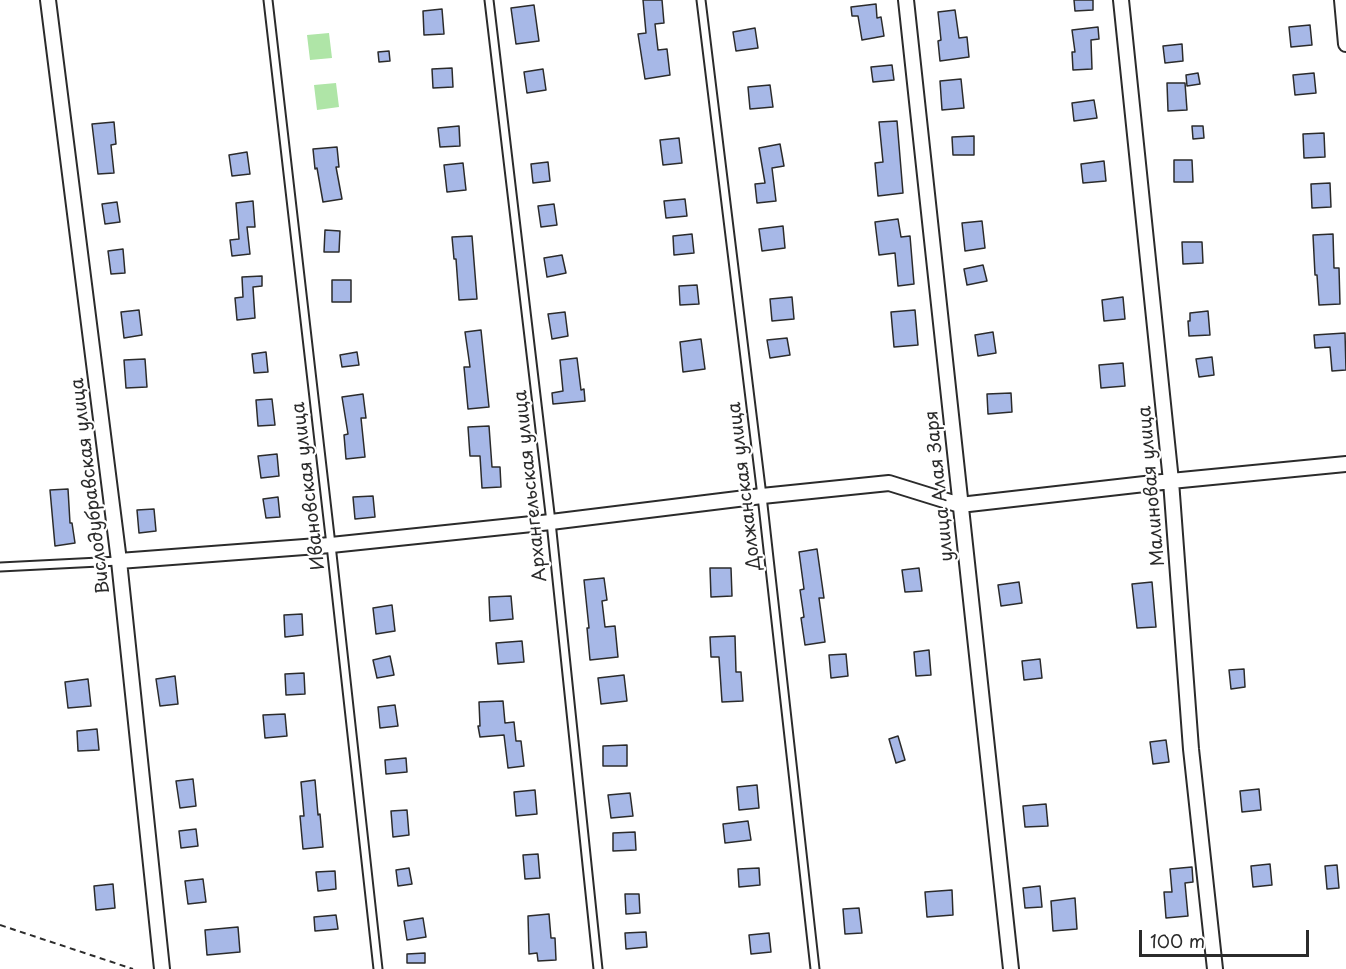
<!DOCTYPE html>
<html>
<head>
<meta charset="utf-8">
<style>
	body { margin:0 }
	#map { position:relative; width:1346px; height:969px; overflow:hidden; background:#fff; font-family:"Playpen Sans",sans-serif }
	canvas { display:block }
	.scale { position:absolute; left:1139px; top:930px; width:170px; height:27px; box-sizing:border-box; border:3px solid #2b2b2b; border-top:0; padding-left:8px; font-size:18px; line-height:21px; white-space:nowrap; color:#2b2b2b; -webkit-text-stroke:4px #fff; paint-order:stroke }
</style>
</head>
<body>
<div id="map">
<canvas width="1346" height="969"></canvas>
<div class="scale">100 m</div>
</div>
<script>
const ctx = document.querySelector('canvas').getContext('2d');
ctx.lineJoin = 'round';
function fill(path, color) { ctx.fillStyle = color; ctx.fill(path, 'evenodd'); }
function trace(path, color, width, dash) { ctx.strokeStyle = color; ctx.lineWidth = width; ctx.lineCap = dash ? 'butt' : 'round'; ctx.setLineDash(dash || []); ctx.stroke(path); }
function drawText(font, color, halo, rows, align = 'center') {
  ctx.font = font + ' "Playpen Sans",sans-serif'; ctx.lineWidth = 4.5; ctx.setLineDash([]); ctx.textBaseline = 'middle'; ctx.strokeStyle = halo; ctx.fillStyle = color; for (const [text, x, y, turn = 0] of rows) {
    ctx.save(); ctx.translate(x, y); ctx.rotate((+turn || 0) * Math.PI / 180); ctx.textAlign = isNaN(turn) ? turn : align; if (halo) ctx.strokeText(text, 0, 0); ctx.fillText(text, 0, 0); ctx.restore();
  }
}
fill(new Path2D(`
	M329,33L332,58L310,60L307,35Z
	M336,83L339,107L317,110L314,85Z`), '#afe5a7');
const building = new Path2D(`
	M643,0H662L664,23L655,24L658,50L667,49L670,75L645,79L638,34L646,33Z
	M1074,0H1093V10L1075,11Z
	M876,4L877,18L881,17L884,36L862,40L858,16H852L851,7Z
	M534,5L539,41L516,44L511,8Z
	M442,9L444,34L424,35L423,11Z
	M955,10L959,38L967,37L969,57L940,61L938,41L941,40L938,12Z
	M1310,25L1312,45L1291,47L1289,27Z
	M1098,27L1099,39L1091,40L1092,69L1073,70L1072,52H1075L1072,30Z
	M755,28L758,48L736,51L733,32Z
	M1182,44L1183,61L1165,63L1163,46Z
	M389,51L390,61L379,62L378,52Z
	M892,65L894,80L873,82L871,67Z
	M452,68L453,87L433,88L432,69Z
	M543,69L546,90L527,93L524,72Z
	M1198,73L1200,84L1187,86L1186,75Z
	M1314,73L1316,93L1295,95L1293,75Z
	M961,79L964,108L942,110L940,81Z
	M1167,83H1185L1187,110L1168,111Z
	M770,85L773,107L750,109L748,87Z
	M1094,100L1097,118L1074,121L1072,103Z
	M897,121L903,193L878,196L875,163L883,162L879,122Z
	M114,122L116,144L111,145L114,173L98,174L92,124Z
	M459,126L460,146L440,147L438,128Z
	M1192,126H1203L1204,138L1193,139Z
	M1324,133L1325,157L1304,158L1303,134Z
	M974,136V155H953L952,137Z
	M679,138L682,163L663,165L660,140Z
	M780,144L784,166L772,168L776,201L757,203L755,184L765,183L759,148Z
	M337,147L339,167H336L342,199L323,202L317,168L315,169L313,149Z
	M247,152L250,174L232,176L229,155Z
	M1174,160H1192L1193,182H1174Z
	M1104,161L1106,181L1083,183L1081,164Z
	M548,162L550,181L533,183L531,164Z
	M463,163L466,190L447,192L444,165Z
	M1330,183L1331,207L1312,208L1311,184Z
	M685,199L687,216L666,218L664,201Z
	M253,201L255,227H247L250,254L232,256L230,240L239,239L236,203Z
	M117,202L120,222L105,224L102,204Z
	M554,204L557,225L541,227L538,206Z
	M898,219L901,237L910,236L914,284L898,286L895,253L879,255L875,222Z
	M982,221L985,248L965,251L962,223Z
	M783,226L785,248L762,251L759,229Z
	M325,230L340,231L339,252H324Z
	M692,234L694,253L674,255L673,236Z
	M1333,234L1334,268H1339L1340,304L1319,305L1317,275H1315L1313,235Z
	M472,236L477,299L459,300L456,259H454L452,237Z
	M1182,242H1202L1203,263L1183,264Z
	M123,249L125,273L111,274L108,251Z
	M562,255L566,273L547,277L544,258Z
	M983,265L987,281L967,285L964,269Z
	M262,276V286L253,287L255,318L237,320L235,298L243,297L242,277Z
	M332,280H351V302H332Z
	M697,285L699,304L680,305L679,286Z
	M792,297L794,319L772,321L770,299Z
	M1123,297L1125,319L1104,321L1102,300Z
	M139,310L142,335L124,338L121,312Z
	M915,310L918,345L894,347L891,312Z
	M1208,311L1210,335L1189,336L1188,321H1190V313Z
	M565,312L568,336L552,339L548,314Z
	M481,330L489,407L468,409L464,367H470L465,332Z
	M993,332L996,353L978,356L975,335Z
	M1345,333L1346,370L1332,371L1330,347L1315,348L1314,335Z
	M787,338L790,355L770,358L767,340Z
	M701,339L705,369L683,372L680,342Z
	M266,352L268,372L254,373L252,354Z
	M357,352L359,365L342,367L340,355Z
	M1212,357L1214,375L1199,377L1196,359Z
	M577,358L581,390L584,389L585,401L553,404L552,393L563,391L560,360Z
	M145,359L147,387L126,388L124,360Z
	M1123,363L1125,386L1101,388L1099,365Z
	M1011,393L1012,412L988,414L987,394Z
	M363,394L366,418H361L365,457L346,459L344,435L348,434L342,397Z
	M272,399L275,425L258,426L256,400Z
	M489,426L492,467H500L501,487L482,488L480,456H470L468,427Z
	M277,454L279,476L261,478L258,456Z
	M68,489L70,523H72L75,543L55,546L50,490Z
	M373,496L375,517L355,519L353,497Z
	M278,497L280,517L266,518L263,499Z
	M154,509L156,531L139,533L137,510Z
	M817,549L824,598H819L825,642L805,645L801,618L804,617L800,590L804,589L799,552Z
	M710,568H731L732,596L711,597Z
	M919,568L922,591L905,592L902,570Z
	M604,578L607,600L602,601L605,627L615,626L618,657L590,660L587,628H589L584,580Z
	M1019,582L1022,603L1001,606L998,585Z
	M1152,582L1156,627L1137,628L1132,584Z
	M511,596L513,619L490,621L489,597Z
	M392,605L395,631L376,634L373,608Z
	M302,614L303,635L285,637L284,615Z
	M735,636L736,672H741L743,701L722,702L719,657H711L710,637Z
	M522,641L524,662L498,664L496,643Z
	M929,650L931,675L916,676L914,652Z
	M846,654L848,676L831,678L829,655Z
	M390,656L394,675L377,678L373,660Z
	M1040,659L1042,678L1024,680L1022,661Z
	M1244,669L1245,687L1231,689L1229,670Z
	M304,673L305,694L286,695L285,674Z
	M624,675L627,701L601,704L598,678Z
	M175,676L178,704L160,706L156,679Z
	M88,679L91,706L68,708L65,682Z
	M503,701L505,723L514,722L516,741H521L524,766L508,768L504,735L480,737L478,726H480L479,702Z
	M395,705L398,726L380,728L378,707Z
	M285,714L287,736L265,738L263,715Z
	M97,729L99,750L78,751L77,731Z
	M898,736L905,760L896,763L889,739Z
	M1166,740L1169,762L1153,764L1150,742Z
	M627,745V766H603V746Z
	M406,758L407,772L386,774L385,760Z
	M193,779L196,806L180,808L176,781Z
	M315,780L318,815L320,814L323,847L303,849L300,816H304L301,782Z
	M757,785L759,808L739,810L737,787Z
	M1259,789L1261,810L1242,812L1240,791Z
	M535,790L537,814L516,816L514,792Z
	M630,793L633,816L611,818L608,795Z
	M1046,804L1048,826L1025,827L1023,806Z
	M407,810L409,835L393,837L391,811Z
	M748,821L751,840L725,843L723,824Z
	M196,829L198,846L181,848L179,831Z
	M635,832L636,850L613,851V833Z
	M538,854L540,878L525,879L523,855Z
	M1270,864L1272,885L1253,887L1251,866Z
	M1337,865L1339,888L1327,889L1325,866Z
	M1192,867L1193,882L1185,883L1188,916L1166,918L1164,892H1172L1170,869Z
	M409,868L412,884L398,886L396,870Z
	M759,868L760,885L739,887L738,869Z
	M335,871L336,889L318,891L316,872Z
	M203,879L206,902L188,904L185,881Z
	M113,884L115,908L96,910L94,886Z
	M1040,886L1042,907L1025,908L1023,888Z
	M952,890L953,915L927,917L925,892Z
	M625,894H639L640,913L626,914Z
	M1075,898L1077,929L1053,931L1051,901Z
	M859,908L862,933L845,934L843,909Z
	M549,914L551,938H555L556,960L538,961L537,953L529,954L528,916Z
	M336,915L338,929L315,931L314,917Z
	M423,918L426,937L407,940L404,921Z
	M238,927L240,952L207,955L205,930Z
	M646,932L647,947L626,949L625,933Z
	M769,933L771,952L751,954L749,935Z
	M425,953V963H407V954Z`);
fill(building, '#a7b8e7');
trace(building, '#2b2b2b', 1.5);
const lane = new Path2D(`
	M268,0L331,545L378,969
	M489,0L551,522L598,969
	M701,0L762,496L815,969
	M0,567L119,561`);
const street = new Path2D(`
	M48,0L119,561L162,969
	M906,0L1011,969
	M1121,0L1171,481L1191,749L1215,969
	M1342,0L1346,44
	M119,561L331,545L551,522L762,496L889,483L960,505L1171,481L1346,464`);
trace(lane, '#2b2b2b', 11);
trace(street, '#2b2b2b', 18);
trace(new Path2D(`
	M0,925L133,969`), '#2b2b2b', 2, [6, 4.5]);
trace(lane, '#fff', 7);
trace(street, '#fff', 14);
drawText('18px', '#2b2b2b', '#fff', [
	["Вислодубравская улица",91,486,-97],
	["Ивановская улица",309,486,-97],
	["Архангельская улица",531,486,-96],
	["Должанская улица",745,486,-97],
	["улица Алая Заря",940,486,-96],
	["Малиновая улица",1152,486,-95]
]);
</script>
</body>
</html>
